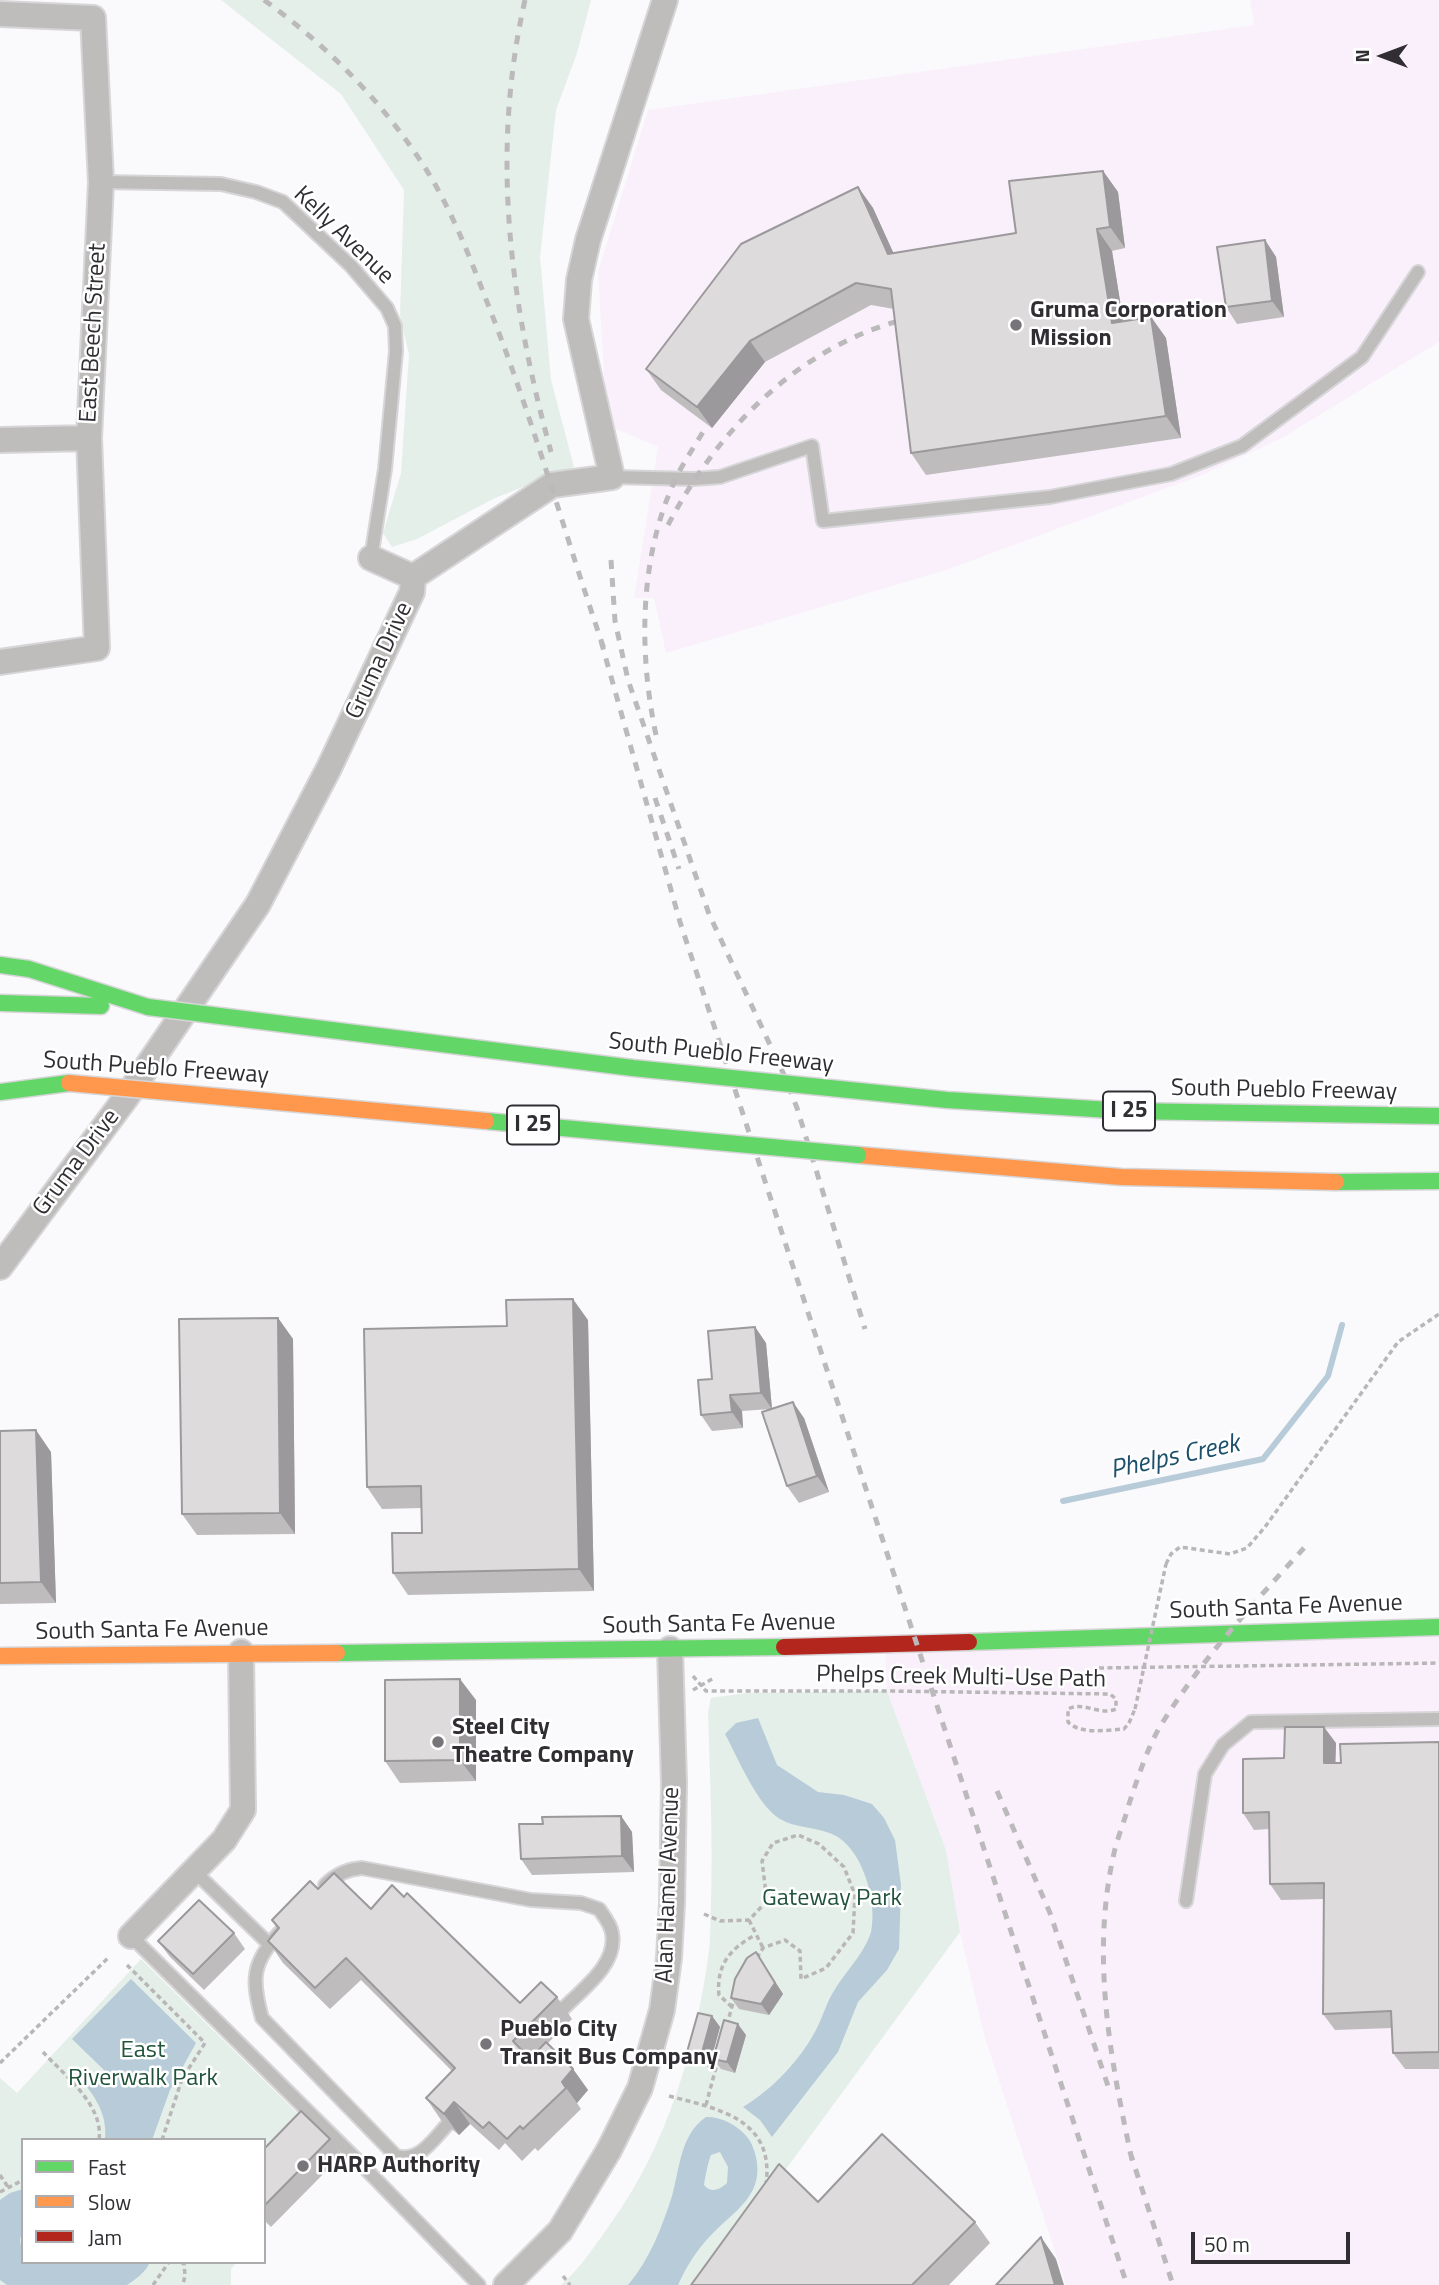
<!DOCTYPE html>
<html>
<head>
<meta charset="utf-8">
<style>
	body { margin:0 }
	#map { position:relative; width:1439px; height:2285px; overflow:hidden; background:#faf9fc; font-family:"Titillium Web",sans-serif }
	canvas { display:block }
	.legend { position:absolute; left:21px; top:2138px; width:245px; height:126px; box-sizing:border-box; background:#fff; border:2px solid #acabad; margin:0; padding:9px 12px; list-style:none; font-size:21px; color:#302e33 }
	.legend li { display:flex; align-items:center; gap:14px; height:35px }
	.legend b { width:35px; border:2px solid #acabad }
	.north { position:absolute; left:1348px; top:21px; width:70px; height:70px; -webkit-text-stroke:5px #fff; paint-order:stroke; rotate:270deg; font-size:19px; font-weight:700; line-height:28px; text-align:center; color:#302e33 }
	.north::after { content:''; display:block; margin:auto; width:24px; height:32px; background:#302e33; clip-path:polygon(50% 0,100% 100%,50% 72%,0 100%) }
	.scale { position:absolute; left:1191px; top:2232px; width:159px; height:32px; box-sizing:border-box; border:4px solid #302e33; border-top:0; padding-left:9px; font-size:21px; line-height:24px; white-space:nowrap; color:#302e33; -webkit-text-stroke:5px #fff; paint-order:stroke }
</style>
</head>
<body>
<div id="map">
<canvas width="1439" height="2285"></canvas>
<ul class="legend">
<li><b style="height:9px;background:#63d668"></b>Fast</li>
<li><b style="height:9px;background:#ff974d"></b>Slow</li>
<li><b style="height:9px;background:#b3261e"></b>Jam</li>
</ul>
<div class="north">N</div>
<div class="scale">50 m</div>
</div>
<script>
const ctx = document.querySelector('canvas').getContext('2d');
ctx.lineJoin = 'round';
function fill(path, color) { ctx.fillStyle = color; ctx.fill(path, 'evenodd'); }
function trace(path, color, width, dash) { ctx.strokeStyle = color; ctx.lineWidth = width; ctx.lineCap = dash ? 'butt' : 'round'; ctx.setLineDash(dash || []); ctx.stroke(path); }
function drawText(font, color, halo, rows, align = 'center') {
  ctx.font = font + ' "Titillium Web",sans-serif'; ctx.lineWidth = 5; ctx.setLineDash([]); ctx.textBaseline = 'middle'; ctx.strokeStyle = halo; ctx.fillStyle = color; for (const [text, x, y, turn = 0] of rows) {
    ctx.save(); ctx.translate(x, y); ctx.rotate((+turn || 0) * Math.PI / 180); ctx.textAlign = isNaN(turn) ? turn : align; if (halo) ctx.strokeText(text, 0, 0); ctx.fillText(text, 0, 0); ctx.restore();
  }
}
fill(new Path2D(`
	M1250,0H1439V342L1282,438L1202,475L946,570L666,653L654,598H634L658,447L607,425L598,272L648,110L1254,25Z
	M1439,1627V2285H1066L984,2035L960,1932L946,1850L887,1691L885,1645Z`), '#faf0fb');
fill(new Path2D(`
	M221,0H591L577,53L556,110L540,257L551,380L574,467L495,498L417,539L392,547L383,533L401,473L409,354L400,316L404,190L341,94Z
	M887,1691L946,1850L960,1932L701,2285H561C581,2268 596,2244 611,2223C668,2144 696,2047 709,1951C711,1935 710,1919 711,1903C713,1839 710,1776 708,1712L711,1698L746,1693Z
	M141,1959L306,2122L264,2165V2140H23V2262H237L231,2269V2285H0V2078L17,2093Z`), '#e4efe9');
fill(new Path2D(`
	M758,1718L777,1765L818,1792L844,1795L872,1804L884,1818L895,1840L901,1885L899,1949L887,1970L858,2002L838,2052L772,2137L760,2120L743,2107C773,2089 800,2060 816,2030C823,2017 826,2003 834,1991C844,1974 866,1951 871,1932C878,1902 862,1846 832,1834C816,1827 795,1828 780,1819C757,1805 738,1758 725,1734L736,1723Z
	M131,1979L196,2043L170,2090L152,2140H105C107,2119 100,2104 87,2087L104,2070L72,2039Z
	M706,2117C723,2117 737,2125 748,2138C753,2145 756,2155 757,2163C761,2196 735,2211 714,2232C698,2248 687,2265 678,2285H628C650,2259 662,2227 672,2196C680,2168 680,2135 706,2117ZM720,2152L728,2167L727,2183C721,2189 711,2194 704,2185C705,2178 708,2162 711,2155Z
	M23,2189V2232L20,2239L23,2262L69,2264L74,2262H150C146,2272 136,2279 127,2285H7L0,2280V2200L10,2193Z`), '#b7cbd8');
trace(new Path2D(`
	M1063,1501L1263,1459L1328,1376L1342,1325`), '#b7cbd8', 6);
const lane = new Path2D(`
	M101,182L221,184L256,192L283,202L351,266L387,308L395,326L396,351L385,469L371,558
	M612,477L694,479L720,477L812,446L823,521L1050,497L1171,474L1242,446L1362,357L1418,272
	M194,1871L269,1944
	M325,1885C336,1874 347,1869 362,1868L531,1900L581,1903L599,1909C604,1916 611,1925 612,1933C618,1965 581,1990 562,2010
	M1186,1901L1205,1774L1223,1745L1251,1722L1439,1719
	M281,1931C252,1962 251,1979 262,2018L396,2156C419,2163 433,2140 447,2125
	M131,1936L356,2159L479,2285`);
const street = new Path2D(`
	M0,14L93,18L101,182L89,438L97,648L0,662
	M0,440L89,438
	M371,558L413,577
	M413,577L552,485L612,477L576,319L579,280L588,240L665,0
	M0,1267L125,1099L258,904L329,768L412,592L413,577
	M131,1936L224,1840L243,1810L241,1652
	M506,2285L560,2231L609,2150L640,2088L662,2010L669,1958L672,1903L674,1783L670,1649`);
const fast = new Path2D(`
	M0,965L29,969L148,1007
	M0,1003L101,1006
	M820,1087L947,1100L1127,1111L1439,1116
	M0,1092L69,1083
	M1336,1182L1439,1181
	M969,1642L1439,1627
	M337,1653L784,1647`);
const slow = new Path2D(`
	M858,1155L1121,1177L1336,1182
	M0,1656L337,1653`);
const jam = new Path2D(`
	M784,1647L969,1642`);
trace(lane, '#d6d5d7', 16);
trace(street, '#d6d5d7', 28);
trace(fast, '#d6d5d7', 19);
trace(slow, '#d6d5d7', 19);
trace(jam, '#d6d5d7', 19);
trace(new Path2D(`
	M1166,1564L1171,1554L1180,1547L1230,1554L1247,1548L1265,1527L1398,1342L1439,1314
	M1099,1668L1439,1663
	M693,1676L706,1691H887L1110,1694L1116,1699V1709C1100,1716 1083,1701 1068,1709V1722C1081,1735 1106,1730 1124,1729L1129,1723L1135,1709
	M693,1690L714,1678
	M704,1914L720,1921L749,1920L767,1901L762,1861L773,1843L798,1835L819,1844L844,1867L855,1895L853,1933L826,1968L801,1979L800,1951L785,1940L763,1948L756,1959
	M749,1920L763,1948
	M127,1965L205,2043L182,2079L162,2140
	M732,2007L719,1995C716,1965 730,1949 755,1935
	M727,2025L734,1999
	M43,2052C64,2075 104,2105 99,2140
	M0,2063L108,1958
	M669,2096C719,2109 775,2119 766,2185
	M706,2105L718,2060
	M0,2175L8,2187
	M0,2192L23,2180
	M181,2262L184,2264L185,2275L183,2285
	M563,2276L570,2285
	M153,2285L169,2262`), '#b8b6b6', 3.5, [5, 3.5]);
trace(lane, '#bebdbc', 12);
trace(street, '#bebdbc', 24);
trace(fast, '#63d668', 16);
trace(slow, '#ff974d', 16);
trace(jam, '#b3261e', 16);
trace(new Path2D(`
	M264,0C325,44 380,99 422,163C451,207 470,258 489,307C533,419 565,535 604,649
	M525,0C490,154 510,302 551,452
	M668,525C717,431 797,348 902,320
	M611,560L615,621L628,680L709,914L785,1077L797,1108L865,1329
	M601,641L680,922L1127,2285
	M656,735C638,650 639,551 679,472C687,457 696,444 704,430
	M655,798L679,869
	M997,1791L1050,1913L1108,2086
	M1130,2152L1173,2285
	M1132,2160C1110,2058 1090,1953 1115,1849C1119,1834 1125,1819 1129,1804C1137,1780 1148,1746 1161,1725C1201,1660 1253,1604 1304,1548`), '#bbb9bb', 5, [9, 9]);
const fastBridge = new Path2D(`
	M148,1007L633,1068L820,1087
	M486,1121L858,1155`);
const slowBridge = new Path2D(`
	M69,1083L486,1121`);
trace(fastBridge, '#d6d5d7', 19, []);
trace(slowBridge, '#d6d5d7', 19, []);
trace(new Path2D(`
	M1135,1709L1166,1564`), '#b8b6b6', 3.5, [5, 3.5]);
trace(fastBridge, '#63d668', 16);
trace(slowBridge, '#ff974d', 16);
fill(new Path2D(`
	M1103,171L1118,192L1125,248L1112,251L1123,321L1151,317L1166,338L1181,438L926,475L911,453L894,309L871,305L765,362L712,428L661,390L646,369L858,187L873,208L893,253L1016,233Z
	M1265,240L1276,257L1284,317L1237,324L1226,307Z
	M278,1318L293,1339L295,1534L197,1535L182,1514Z
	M588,1320L594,1591L408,1595L393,1573L422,1533L421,1508L382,1509L367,1487L507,1326Z
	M755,1327L766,1343L772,1409L804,1418L829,1492L799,1503L787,1486L771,1409L742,1411L743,1428L712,1431L701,1415L712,1379Z
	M0,1431L51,1452L56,1603L0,1604Z
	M476,1700V1781L400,1783L385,1761Z
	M1439,1742V2069H1405L1393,2053L1392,2028L1335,2030L1323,2014L1324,1899L1281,1900L1270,1884L1269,1829L1254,1830L1243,1813L1284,1758L1336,1743L1335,1763H1341Z
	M621,1816L632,1832L634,1872L532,1875L521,1859L543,1824Z
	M318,1889L371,1909L520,2003L557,1997L572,2019L548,2043L573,2069L588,2090L577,2103L581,2109L538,2151L535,2148L522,2161L505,2143L499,2150L470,2124L459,2135L441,2120L426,2098L452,2071L361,1980L330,2009L283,1963L268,1941L278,1929L272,1920Z
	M234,1933L245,1949L204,1990L170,1957L158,1941Z
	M756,1952L783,1994L769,2015L739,2009L731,1998Z
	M712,2016L720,2027L709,2067L695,2063L687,2052Z
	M746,2035L735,2073L721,2069L713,2059Z
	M330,2139L342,2155L271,2227L264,2220V2149Z
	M818,2202L975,2222L990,2243L949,2285H691Z`), '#bfbcbe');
fill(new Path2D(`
	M1103,171L1118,192L1125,248L1110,227Z
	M858,187L873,208L904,276L888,254Z
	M1097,229L1112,251L1127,344L1112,323Z
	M1265,240L1276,257L1284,317L1272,301Z
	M1151,317L1166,338L1181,438L1166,416Z
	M750,341L765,362L712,428L697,407Z
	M573,1299L588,1320L594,1591L579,1569Z
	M278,1318L293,1339L295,1534L280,1513Z
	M755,1327L766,1343L772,1409L761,1393Z
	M730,1395L742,1411L743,1428L732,1412Z
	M793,1402L804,1418L829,1492L817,1476Z
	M36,1430L51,1452L56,1603L41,1582Z
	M460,1679L476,1700V1781L460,1760Z
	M1324,1727L1336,1743L1335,1779L1324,1763Z
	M621,1816L632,1832L634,1872L622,1856Z
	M756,1952L783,1994L769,2015L761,2004Z
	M712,2016L720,2027L709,2067L701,2056Z
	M738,2024L746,2035L735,2073L727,2062Z
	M573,2069L588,2090L577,2103L562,2082Z
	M454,2102L470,2124L459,2135L444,2114Z
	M1041,2237L1056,2259L1064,2285H1055Z`), '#9b999b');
const building = new Path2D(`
	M1103,171L1110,227L1097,229L1112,323L1151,317L1166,416L911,453L891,289L856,283L750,341L697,407L646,369L741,244L858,187L888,254L1016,233L1009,181Z
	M1265,240L1272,301L1226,307L1217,247Z
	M573,1299L579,1569L393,1573L392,1533H422L421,1486L367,1487L364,1329L507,1326L506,1300Z
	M278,1318L280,1513L182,1514L179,1319Z
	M755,1327L761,1393L730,1395L732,1412L701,1415L698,1380L712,1379L708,1331Z
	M793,1402L817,1476L787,1486L762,1412Z
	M36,1430L41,1582L0,1583V1431Z
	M460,1679V1760L385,1761V1680Z
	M1285,1727H1324V1763H1341L1340,1744L1439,1742V2052L1393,2053L1391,2011L1323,2014L1324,1883L1270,1884L1269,1812L1243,1813V1759L1284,1758Z
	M621,1816L622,1856L521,1859L519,1824H543L542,1817Z
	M334,1873L371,1909L392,1885L404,1897L407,1893L520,2003L541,1982L557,1997L513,2041L530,2059L546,2042L573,2069L562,2082L566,2088L523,2129L520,2126L507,2139L489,2122L483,2128L454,2102L444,2114L426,2098L455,2068L346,1958L315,1988L268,1941L279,1928L272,1920L310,1881L318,1889Z
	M199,1900L234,1933L193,1974L158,1941Z
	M756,1952L775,1983L761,2004L731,1998L735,1979L747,1958Z
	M698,2013L712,2016L701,2056L687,2052Z
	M724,2020L738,2024L727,2062L713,2059Z
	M301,2111L330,2139L264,2206V2149Z
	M882,2134L975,2222L912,2285H691L779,2164L818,2202Z
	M1041,2237L1055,2285H996Z`);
fill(building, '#dedbdd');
trace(building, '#9b999b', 2);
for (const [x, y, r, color] of [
	[1016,325,7,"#777579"],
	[438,1742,7,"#777579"],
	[486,2044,7,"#777579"],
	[303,2166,7,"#777579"]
]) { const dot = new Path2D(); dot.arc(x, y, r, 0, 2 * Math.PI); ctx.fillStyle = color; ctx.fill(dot); trace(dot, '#fff', 2.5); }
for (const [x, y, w] of [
	[1129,1111,52],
	[533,1125,52]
]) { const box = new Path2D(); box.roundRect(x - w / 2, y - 19.5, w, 39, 5); ctx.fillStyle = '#fff'; ctx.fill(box); trace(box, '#302e33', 2); }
drawText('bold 23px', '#302e33', null, [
	["I 25",1129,1111],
	["I 25",533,1125]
]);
drawText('24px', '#302e33', '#fff', [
	["Kelly Avenue",343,236,44],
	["East Beech Street",94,333,-87],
	["Gruma Drive",380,661,-65],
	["South Pueblo Freeway",721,1054,6],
	["South Pueblo Freeway",156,1069,4],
	["South Pueblo Freeway",1284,1091,1],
	["Gruma Drive",77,1163,-53],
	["South Santa Fe Avenue",1286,1608,-2],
	["South Santa Fe Avenue",719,1625,-1],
	["South Santa Fe Avenue",152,1631,-1],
	["Phelps Creek Multi-Use Path",961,1678,1],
	["Alan Hamel Avenue",669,1885,-88]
]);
drawText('bold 24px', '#302e33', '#fff', [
	["Gruma Corporation",1030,311],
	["Mission",1030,339],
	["Steel City",452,1728],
	["Theatre Company",452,1756],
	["Pueblo City",500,2030],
	["Transit Bus Company",500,2058],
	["HARP Authority",317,2166]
], 'left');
drawText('24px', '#21543a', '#fff', [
	["Gateway Park",832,1899],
	["East",143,2051],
	["Riverwalk Park",143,2079]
]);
drawText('italic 26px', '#1b4f6a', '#fff', [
	["Phelps Creek",1175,1458,-12]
]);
</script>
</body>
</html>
